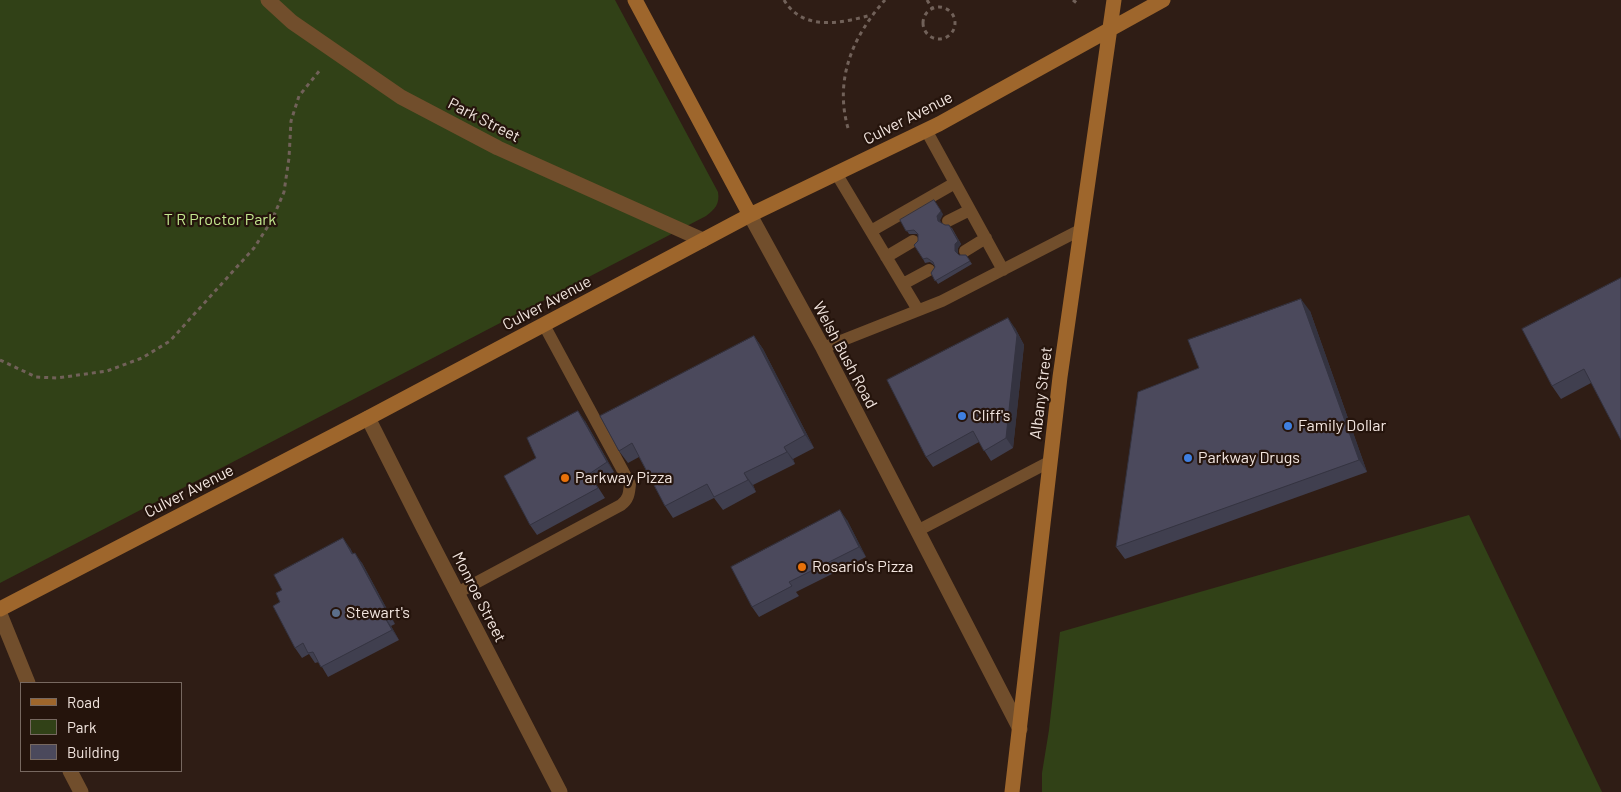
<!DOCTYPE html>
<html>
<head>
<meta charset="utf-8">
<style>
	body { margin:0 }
	#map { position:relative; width:1621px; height:792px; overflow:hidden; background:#2f1d15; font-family:Barlow,sans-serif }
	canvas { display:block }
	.legend { position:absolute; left:20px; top:682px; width:162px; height:90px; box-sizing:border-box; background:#25140c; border:1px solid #776860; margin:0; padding:6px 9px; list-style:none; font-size:15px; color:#f2e5df }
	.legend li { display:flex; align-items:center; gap:10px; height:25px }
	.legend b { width:25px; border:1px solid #776860 }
</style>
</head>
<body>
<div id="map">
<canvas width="1621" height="792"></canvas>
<ul class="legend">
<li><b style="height:6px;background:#9e662c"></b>Road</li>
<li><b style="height:14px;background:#314117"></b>Park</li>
<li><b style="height:14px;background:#4b495c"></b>Building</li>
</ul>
</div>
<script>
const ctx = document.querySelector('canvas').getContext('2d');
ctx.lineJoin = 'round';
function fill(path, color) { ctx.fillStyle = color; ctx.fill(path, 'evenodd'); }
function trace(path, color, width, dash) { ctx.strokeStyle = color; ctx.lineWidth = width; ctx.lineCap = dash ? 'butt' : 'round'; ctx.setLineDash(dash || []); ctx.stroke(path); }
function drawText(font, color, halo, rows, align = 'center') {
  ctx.font = font + ' Barlow,sans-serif'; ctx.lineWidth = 4.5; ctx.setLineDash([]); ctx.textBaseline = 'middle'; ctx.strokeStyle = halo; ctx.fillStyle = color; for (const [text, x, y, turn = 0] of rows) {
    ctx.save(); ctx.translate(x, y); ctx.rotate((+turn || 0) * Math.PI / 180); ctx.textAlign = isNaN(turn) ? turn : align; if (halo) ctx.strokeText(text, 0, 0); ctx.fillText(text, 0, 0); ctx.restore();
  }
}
fill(new Path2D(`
	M0,0H615L718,192C720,204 715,209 706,216L0,583Z
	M1469,515L1602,792H1042V773L1049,730L1060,632Z`), '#314117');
trace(new Path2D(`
	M784,0C803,32 842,23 871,15
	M927,0L932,8
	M1073,0L1078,4
	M923 23a16 16 0 1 1 32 0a16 16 0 1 1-32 0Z
	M848,128C834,79 853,36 885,0
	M0,360L36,377L57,378L107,371L142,358L170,341L254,248L272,220L284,192L289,158L291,121L299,96L320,70`), '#716159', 3, [4, 4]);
trace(new Path2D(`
	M926,130L1003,270
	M836,173L918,310
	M948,221L970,210
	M871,231L955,183
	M965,251L986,238
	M886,257L913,241
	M903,284L929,270
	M823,348L942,301L1082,229
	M917,531L1051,461
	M457,593L621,505C629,499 629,493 630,484L544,325`), '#714e2c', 12);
trace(new Path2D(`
	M268,0L292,22L401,97L498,148L703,240
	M750,215L823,348L1020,729
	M368,418L423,527L560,792
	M0,614L28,683
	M70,771L81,792`), '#714e2c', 15);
trace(new Path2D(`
	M635,0L750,215
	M0,609L368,418L750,215L939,124L1163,0
	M1012,792L1060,377L1114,0`), '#9e662c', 15);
fill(new Path2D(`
	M943,214L940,220L941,223L952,228L961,244L958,248V254L959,255H966L972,264L938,284L931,273L935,267L934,265L930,262L925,263L923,259L918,241V235L917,234H909L900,220Z
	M1621,278L1591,383L1561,399L1552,386Z
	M1310,311L1367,472L1125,559L1116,547L1199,368Z
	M1015,328L1024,345L1013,448L991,461L979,442L933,467L926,457Z
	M754,336L763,349L814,448L793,459L795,464L753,485L756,492L723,510L714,498L673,518L665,506L639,457L628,463L619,451Z
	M585,421L614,472L596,484L605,498L537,535L530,525Z
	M847,520L866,557L796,592L799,596L759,617L752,607Z
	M350,548L353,554L362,563L395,624L391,626L399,640L328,677L319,662L315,663L309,654L302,658L295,648L280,602L282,590Z`), '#403f4f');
fill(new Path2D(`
	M934,200L943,214L940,220L941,225L938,221Z
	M949,225L961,244L958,248V255L955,251Z
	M1301,299L1310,311L1367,472L1359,460Z
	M1008,318L1015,328L1024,345L1013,448L1006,438Z
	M754,336L763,349L814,448L805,435Z
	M578,411L585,421L614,472L607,462Z
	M784,447L793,459L795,464L787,452Z
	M744,473L753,485L756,492L748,480Z
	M840,510L847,520L866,557L859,547Z
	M343,538L350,548L359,564L352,554Z
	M355,553L362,563L395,624L388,614Z
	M384,616L391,626L399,640L392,630Z`), '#343340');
const building = new Path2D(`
	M934,200L941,211L937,216L938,221L945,225H949L958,241L955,244V251L959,255H966L970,261L935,281L931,273L935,267L933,262L927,258L923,259L914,245L918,241V234L914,230L906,231L900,220Z
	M1621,278V440L1584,369L1552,386L1522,329Z
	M1301,299L1359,460L1116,547L1138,392L1199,368L1188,340Z
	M1008,318L1017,335L1006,438L984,451L973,431L926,457L887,380Z
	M754,336L805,435L784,447L787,452L744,473L748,480L714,497L707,484L665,506L632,443L619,451L600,416Z
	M578,411L607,462L589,474L598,488L530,525L504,476L536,458L527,438Z
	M840,510L859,547L789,582L792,586L752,607L731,567Z
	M343,538L352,554L355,553L388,614L384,616L392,630L321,667L313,652L308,653L303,643L295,648L273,606L280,602L276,593L282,590L274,575Z`);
fill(building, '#4b495c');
trace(building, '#343340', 1);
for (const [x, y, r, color] of [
	[962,416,5,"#3f7fe0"],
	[1288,426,5,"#3f7fe0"],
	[1188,458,5,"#3f7fe0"],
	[565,478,5,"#e8710a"],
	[802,567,5,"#e8710a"],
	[336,613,5,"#5c6f8a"]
]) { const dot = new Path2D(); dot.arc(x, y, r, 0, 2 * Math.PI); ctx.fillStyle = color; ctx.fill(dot); trace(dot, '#25140c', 2); }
drawText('16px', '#f2e5df', '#25140c', [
	["Culver Avenue",908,118,-27],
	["Park Street",484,120,27],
	["Culver Avenue",547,303,-28],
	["Welsh Bush Road",845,355,62],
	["Albany Street",1041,393,-83],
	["Culver Avenue",189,491,-27],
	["Monroe Street",479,597,63]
]);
drawText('16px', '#c3e78e', '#25140c', [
	["T R Proctor Park",220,220]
]);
drawText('16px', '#f2e5df', '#25140c', [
	["Cliff's",972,416],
	["Family Dollar",1298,426],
	["Parkway Drugs",1198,458],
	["Parkway Pizza",575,478],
	["Rosario's Pizza",812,567],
	["Stewart's",346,613]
], 'left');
</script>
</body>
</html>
